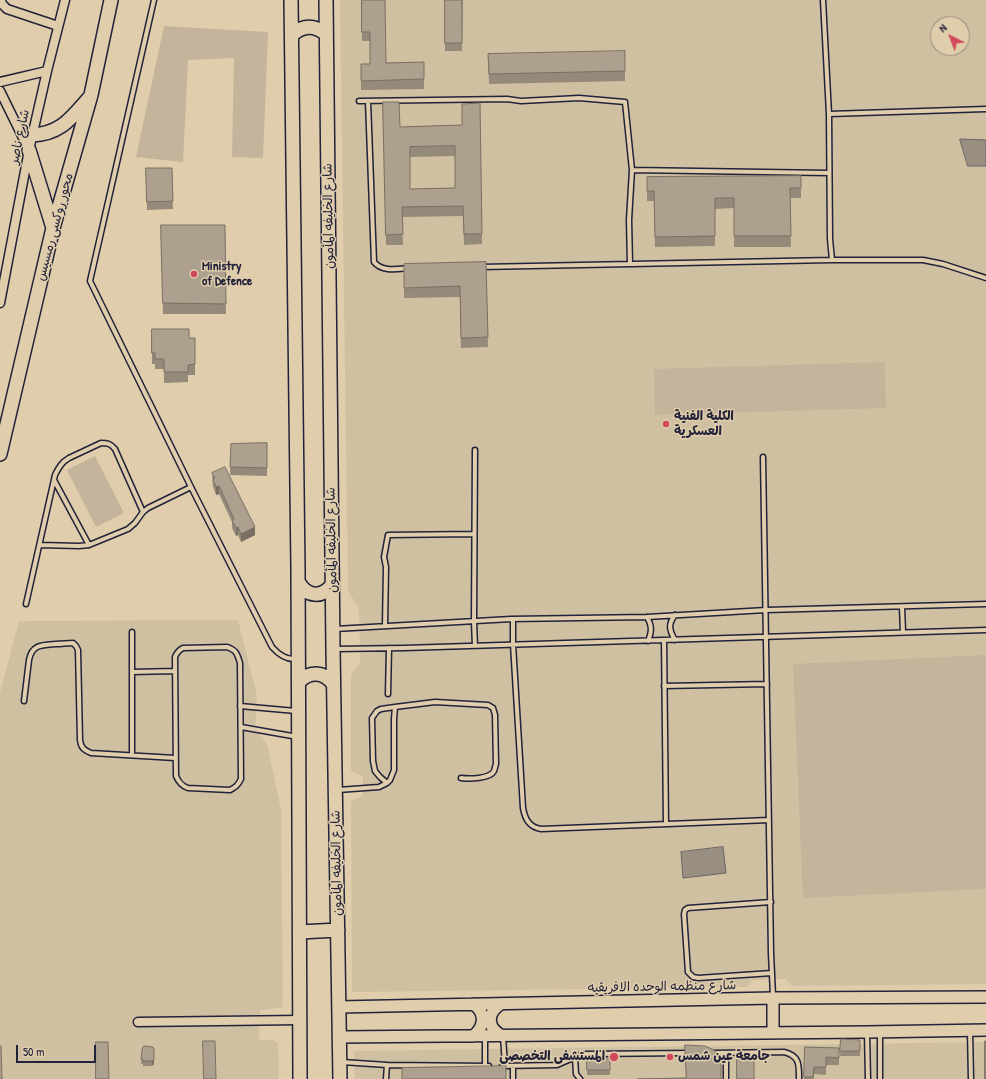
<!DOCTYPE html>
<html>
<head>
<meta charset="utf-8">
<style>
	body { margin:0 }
	#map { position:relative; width:986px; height:1079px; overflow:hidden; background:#dfcdab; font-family:"Patrick Hand",sans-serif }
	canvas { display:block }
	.north { position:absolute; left:930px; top:16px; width:40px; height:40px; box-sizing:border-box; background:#dfcdab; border:1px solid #93897e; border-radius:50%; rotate:318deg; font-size:11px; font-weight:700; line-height:16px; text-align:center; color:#22223b }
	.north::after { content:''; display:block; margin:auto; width:14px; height:18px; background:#d1495b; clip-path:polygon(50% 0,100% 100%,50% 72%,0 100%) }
	.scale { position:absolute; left:16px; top:1045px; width:80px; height:18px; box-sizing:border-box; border:2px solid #22223b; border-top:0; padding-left:5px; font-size:12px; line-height:14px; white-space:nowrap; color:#22223b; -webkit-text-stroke:3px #dfcdab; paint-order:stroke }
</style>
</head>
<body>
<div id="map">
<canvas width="986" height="1079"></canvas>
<div class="north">N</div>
<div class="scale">50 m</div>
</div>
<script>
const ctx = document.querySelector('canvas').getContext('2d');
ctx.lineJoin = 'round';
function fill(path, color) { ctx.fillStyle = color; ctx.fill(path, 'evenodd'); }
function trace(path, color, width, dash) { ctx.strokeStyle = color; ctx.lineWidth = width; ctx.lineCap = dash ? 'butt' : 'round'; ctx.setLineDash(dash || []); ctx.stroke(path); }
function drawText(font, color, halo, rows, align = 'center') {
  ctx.font = font + ' "Patrick Hand","Playpen Sans Arabic",sans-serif'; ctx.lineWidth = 3; ctx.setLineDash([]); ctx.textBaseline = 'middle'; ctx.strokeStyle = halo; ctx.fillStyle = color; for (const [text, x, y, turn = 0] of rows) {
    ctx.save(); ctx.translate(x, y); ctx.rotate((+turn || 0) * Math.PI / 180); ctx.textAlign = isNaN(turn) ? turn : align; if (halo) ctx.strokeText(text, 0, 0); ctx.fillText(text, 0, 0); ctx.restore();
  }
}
fill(new Path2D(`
	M340,0H986V984L792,986L786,979L753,980L746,987L352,992L351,801L363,795V776L351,771V675L360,662L359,608L348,591ZM938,24H962V48H938Z
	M238,620L257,696L255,730L267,744L281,810L283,1007L260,1010L259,1040H273L278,1043L279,1079H0V693L19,621Z
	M986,1042V1079H355L354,1051Z`), '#d0c0a2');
fill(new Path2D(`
	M164,26L268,32L263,158L232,157L234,58L188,60L183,162L136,157Z
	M885,362L886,408L655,415L654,369Z
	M95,456L124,513L96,527L67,470Z
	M986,655V889L803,898L793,664Z`), '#c3b49b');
const water = new Path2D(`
	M960,139L986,140V166H968Z
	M723,847L726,873L683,878L681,852Z`);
fill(water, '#998f81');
trace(water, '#696365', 1);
const service = new Path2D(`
	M154,0L90,281L191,487L272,647C279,655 286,660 296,659
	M359,101L507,99L521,101L579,98L625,102L632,170L629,220L630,264
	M368,101L374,262C382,272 397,269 408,268
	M829,114L986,109
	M632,170L829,173
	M832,260H923L943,264L986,278
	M481,267L832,260L830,239L829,114L823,0
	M475,450L474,622L475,646
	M763,457L771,953L773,996
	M54,480L89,545
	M40,545L79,546L89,545L128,529L135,523L143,512L148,508L191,487
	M26,604L55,475C59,467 62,462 69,458L101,443C108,443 111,444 115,449L143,512
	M902,607L903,632
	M647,617C652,626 652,631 648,641
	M513,620V644L523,808C525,819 529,827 541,829L769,820
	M385,626L386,567L384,557L388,535L474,534
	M335,629L511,619L647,617L766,610L986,604
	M132,632V755
	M664,640L666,824
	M675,640C669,630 668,624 675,615
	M227,647C236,650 237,653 240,663L241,779C238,785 236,787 230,790L188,788C182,786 179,783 176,776L175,657C177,652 179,650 183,648Z
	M335,649L404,648L986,630
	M132,672L175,671
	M664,686L767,684
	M388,694L389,648
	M24,701L29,660C32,644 43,645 56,644C62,644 67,643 73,643L76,646L78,650L80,740C81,748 84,750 91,753L175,758
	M240,706L296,711
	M241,727L298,737
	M387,783L380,777L375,771L373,761L372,718L377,711L381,709L395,707
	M338,790L379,787L387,783L390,780L394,770V719L395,707L435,702L488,705L493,708L495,715L496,764C495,766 495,769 494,771C490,779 469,779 461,778
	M771,902L688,908L685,910L684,914L688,972L693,977L698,978L772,973
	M970,1031L971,1079
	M867,1033L868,1079
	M880,1033V1079
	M503,1036L505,1066
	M485,1037V1066
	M712,1053L784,1052C800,1056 799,1065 799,1079
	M726,1053V1079
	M575,1057L576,1074L580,1079
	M342,1062L387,1065L489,1066
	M502,1066L557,1065L580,1055L587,1054L691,1053
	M513,1066V1079
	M386,1079L387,1065`);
const minor = new Path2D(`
	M1,0L2,4L7,9L58,26
	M0,82L47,71
	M0,91L29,150
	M0,303L29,150L47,71L65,0
	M138,1022L300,1020`);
const tertiary = new Path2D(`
	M501,1004C486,1013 487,1029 503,1036
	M339,1007L773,998L986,997
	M773,1033V998
	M473,1036C485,1027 486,1012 473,1004
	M340,1037L867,1032L986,1030`);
const primary = new Path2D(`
	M291,0L298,569L300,1079
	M326,0L333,649L340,1079
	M292,35C303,25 314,25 326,34
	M32,135C61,134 71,118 89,98
	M29,150L53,228
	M0,454L53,228L91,95L111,0
	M299,583C307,597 322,598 332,585
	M299,682C309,671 324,671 333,684
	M300,932L338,930`);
trace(service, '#22223b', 7);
trace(minor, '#22223b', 11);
trace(tertiary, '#22223b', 14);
trace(primary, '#22223b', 16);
trace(service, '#dfcdab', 4);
trace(minor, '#dfcdab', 8);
trace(tertiary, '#dfcdab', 11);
trace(primary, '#dfcdab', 13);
fill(new Path2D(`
	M361,0L386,63L424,62V89L361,90V64H370V41H362Z
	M445,0H463L462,51H445Z
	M488,54L625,71V81L489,84Z
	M383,102L400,127L462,125L480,103L482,244L464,245L463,216L402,217L403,245H386ZM455,156V188L410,189V157Z
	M146,168H172L173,209L147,210Z
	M801,176V198H790L791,247H734V208L715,209V246L655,247L654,201H647V177Z
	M161,225H225L226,314H163Z
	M486,262L488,347L461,348L460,297L404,298V264Z
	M152,329L189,338H195V375H188V382L164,383V369H155V364H152Z
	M267,443V476L230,475L231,444Z
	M212,473L255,535L241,542L238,535L236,536L232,528V522L219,494L216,495L213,487Z
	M841,1039L860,1040V1056H840Z
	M144,1046L154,1064L152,1066H143V1064H141L142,1050Z
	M805,1047L839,1048V1065H826V1075L814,1074V1079H804Z
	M587,1058H610V1075H587Z`), '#958a7a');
fill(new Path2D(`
	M219,486V494L216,495V487Z
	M238,527V535L236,536V528Z
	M255,527V535L241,542V534Z
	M154,1059V1064L152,1066V1061Z`), '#797063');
const building = new Path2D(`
	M362,0H385L386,63L424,62V79L361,81V64H370V32H362Z
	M445,0H462V43H445Z
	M625,51V71L489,74L488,54Z
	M383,102H399L400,127L462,125V104L480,103L482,234H464L463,206L402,207L403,234L386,235ZM455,146V188L410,189V147Z
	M146,168H172L173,201L147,202Z
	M801,176V188H790L791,236H734V198H715V236L655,237L654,191H647V177Z
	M161,225H225L226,304L163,303Z
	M486,262L488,337L461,338L460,286L404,288V264Z
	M152,329H189V338H195V364L188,365V372H164V359H155V353H152Z
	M267,443V468L230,467L231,444Z
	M225,467L255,527L241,534L238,527L236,528L232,520L234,519L219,486L216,487L213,480L215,478L212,473Z
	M841,1039L860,1040V1051H840Z
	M203,1041H215L216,1079H204Z
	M985,1041H986V1079H985Z
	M96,1042H108L109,1079H96Z
	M685,1045L705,1046L714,1050L717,1054L721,1063V1079H637L686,1078Z
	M0,1046H1L2,1079H0Z
	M144,1046L153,1047V1048H154V1059L152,1061H143V1059H141L142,1050Z
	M805,1047L839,1048V1058L826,1057V1067H814L813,1077H804Z
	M587,1058H610V1070H587Z
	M737,1058H754V1079H737Z
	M506,1066V1079H402V1068Z`);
fill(building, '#ada08e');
trace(building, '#797063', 1);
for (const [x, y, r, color] of [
	[194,274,4,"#d1495b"],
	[666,424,4,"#d1495b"],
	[614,1057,5,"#d1495b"],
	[670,1057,4,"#d1495b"]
]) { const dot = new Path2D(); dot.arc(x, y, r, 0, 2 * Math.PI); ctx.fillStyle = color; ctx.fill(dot); trace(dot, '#dfcdab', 1.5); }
drawText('13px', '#22223b', '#dfcdab', [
	["شارع ناصر",20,137,-78],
	["شارع الخليفه المأمون",329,216,-91],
	["محور روكسى رمسيس",55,227,-75],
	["شارع الخليفه المأمون",332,540,-91],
	["شارع الخليفه المأمون",337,863,-91],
	["شارع منظمه الوحده الافريقيه",662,987,-1]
]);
drawText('bold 13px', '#22223b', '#dfcdab', [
	["Ministry",202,267],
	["of Defence",202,282],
	["الكلية الفنية",674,417],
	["العسكرية",674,432],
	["المستشفى التخصصى",605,1057,"right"],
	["جامعة عين شمس",678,1057]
], 'left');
</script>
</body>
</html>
